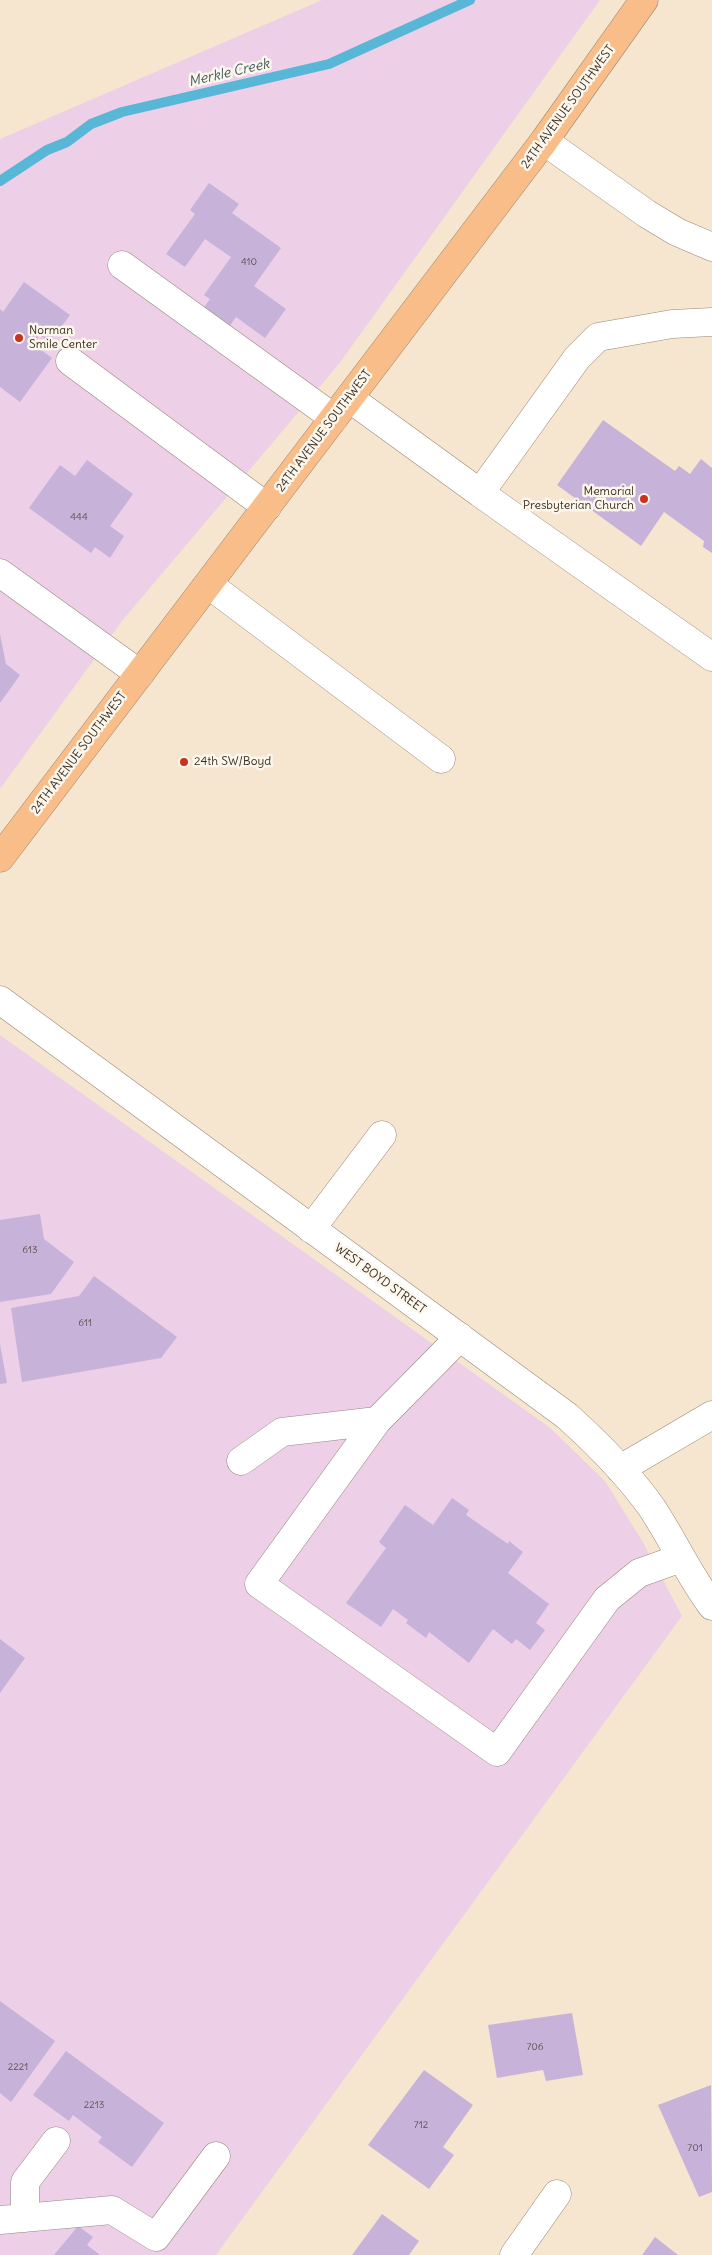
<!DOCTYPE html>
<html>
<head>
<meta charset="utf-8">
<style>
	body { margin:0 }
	canvas { display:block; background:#f6e6cf }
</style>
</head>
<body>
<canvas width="712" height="2255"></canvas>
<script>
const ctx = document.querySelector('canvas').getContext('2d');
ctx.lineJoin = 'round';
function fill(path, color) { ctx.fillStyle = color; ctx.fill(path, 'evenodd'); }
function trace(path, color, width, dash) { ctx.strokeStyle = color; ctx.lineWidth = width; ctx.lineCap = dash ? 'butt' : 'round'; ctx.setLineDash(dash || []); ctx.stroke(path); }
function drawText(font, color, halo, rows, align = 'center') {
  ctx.font = font + ' Delius,sans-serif'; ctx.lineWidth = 5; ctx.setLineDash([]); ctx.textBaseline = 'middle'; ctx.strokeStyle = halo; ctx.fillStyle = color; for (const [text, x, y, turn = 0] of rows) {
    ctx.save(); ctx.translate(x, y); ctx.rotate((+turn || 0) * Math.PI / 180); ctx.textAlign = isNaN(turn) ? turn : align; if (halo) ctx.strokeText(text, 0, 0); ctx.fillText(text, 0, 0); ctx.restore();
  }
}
fill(new Path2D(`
	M322,0H600L339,364L122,621L0,789V139Z
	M0,1035L549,1427L605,1481L644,1544L682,1616L216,2255H0Z`), '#edd0e8');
trace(new Path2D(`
	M0,181L47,150L67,142L91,124L122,112L329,64L470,0`), '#58b7d6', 10);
fill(new Path2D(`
	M209,183L239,204L232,213L281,248L254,286L286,309L265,338L236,317L220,340L194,322L210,299L204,295L231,257L205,239L185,267L166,254L195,214L190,210Z
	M24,282L70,315L50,342L38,334L37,347L52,358L20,402L0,387V309L3,312Z
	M603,420L675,471L679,466L690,474L701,459L712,468V553L703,547L704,541L664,512L641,546L557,485Z
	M87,460L133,494L110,526L124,536L110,558L95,547L91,553L29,508L60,465L75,476Z
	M0,634L6,664L20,675L0,703Z
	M40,1214L44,1239L74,1262L51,1294L0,1302V1220Z
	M94,1276L177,1337L161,1358L22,1382L11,1308L79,1296Z
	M0,1344L7,1383L0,1384Z
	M452,1498L469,1510L466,1515L508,1544L509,1541L523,1552L508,1573L549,1604L536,1623L545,1630L530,1650L516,1639L512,1644L493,1629L469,1663L429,1632L426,1638L406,1623L408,1620L393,1609L381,1627L346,1603L386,1548L379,1542L405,1505L433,1525Z
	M0,1639L25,1658L0,1693Z
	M0,2001L55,2041L11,2102L0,2093Z
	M572,2013L583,2075L546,2081L543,2070L497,2078L488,2025Z
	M66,2051L164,2123L132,2167L98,2142L102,2137L73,2115L69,2121L33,2095Z
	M424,2070L473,2105L443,2147L454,2155L429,2189L368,2145Z
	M711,2085L712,2192L699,2197L658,2105Z
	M382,2214L419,2241L409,2255H352Z
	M78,2226L93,2237L87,2245L100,2255H54Z
	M655,2237L678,2255H642Z`), '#c7b2da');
const minor = new Path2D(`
	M544,141L647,214L677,232L712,247
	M122,265L334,418
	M712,322L672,324L598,337L577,358L480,493L712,657
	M70,361L267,507
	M349,398L480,493
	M0,573L140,674
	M208,584L441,759
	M0,1000L567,1416C598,1444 628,1474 652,1508C673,1540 689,1575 712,1606
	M311,1229L382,1135
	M460,1337L377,1421L259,1584L497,1752L607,1599L639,1573L681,1558
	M241,1461L282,1432L377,1421
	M620,1469L712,1415
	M25,2218V2182L56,2141
	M0,2220L112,2210L156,2237L216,2156
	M514,2255L557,2194`);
const major = new Path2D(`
	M0,858L544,141L644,0`);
trace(minor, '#988876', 29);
trace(major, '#988876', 29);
trace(minor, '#fff', 28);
trace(major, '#f8bd88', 28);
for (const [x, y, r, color] of [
	[19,338,5,"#c8321e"],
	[644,499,5,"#c8321e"],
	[184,762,5,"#c8321e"]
]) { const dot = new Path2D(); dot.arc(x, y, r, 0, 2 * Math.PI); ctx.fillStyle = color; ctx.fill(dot); trace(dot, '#fbf7ec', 2); }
drawText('10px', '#5e4c4d', null, [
	["410",249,262],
	["444",79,517],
	["613",30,1250],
	["611",85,1323],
	["706",535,2047],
	["2221",18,2067],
	["2213",94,2105],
	["712",421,2125],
	["701",695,2148]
]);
drawText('12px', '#3b2a1e', '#fbf7ec', [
	["24TH AVENUE SOUTHWEST",568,107,-54],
	["24TH AVENUE SOUTHWEST",324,431,-53],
	["24TH AVENUE SOUTHWEST",79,753,-53],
	["WEST BOYD STREET",380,1279,36]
]);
drawText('12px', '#3b2a1e', '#fbf7ec', [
	["Norman",29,331],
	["Smile Center",29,345],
	["Memorial",634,492,"right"],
	["Presbyterian Church",634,506,"right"],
	["24th SW/Boyd",194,762]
], 'left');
drawText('italic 14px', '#455b5e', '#fbf7ec', [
	["Merkle Creek",229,73,-13]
]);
</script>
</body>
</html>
